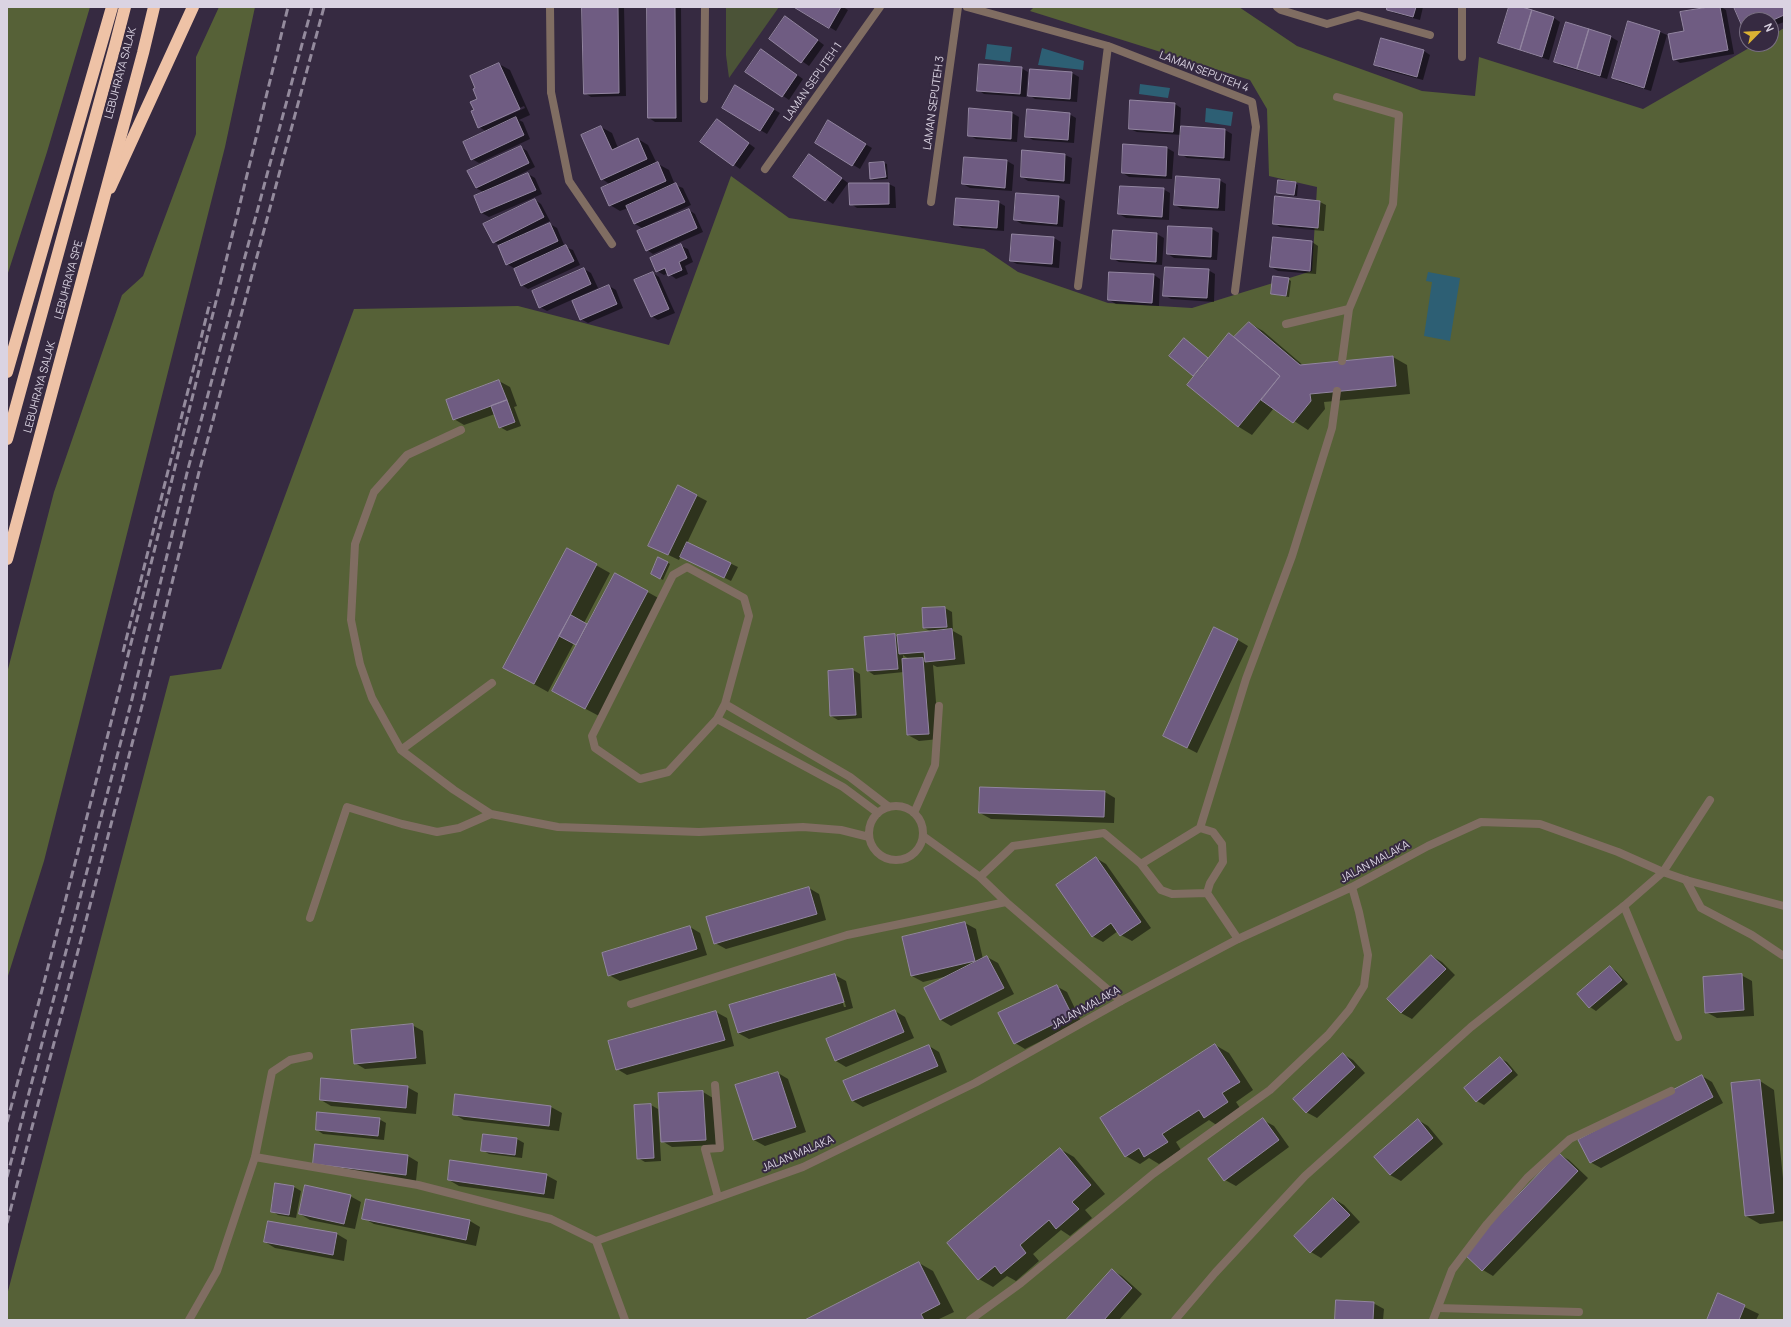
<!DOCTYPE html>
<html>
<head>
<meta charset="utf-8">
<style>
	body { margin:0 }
	#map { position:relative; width:1791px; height:1327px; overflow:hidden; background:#362a41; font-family:Manrope,sans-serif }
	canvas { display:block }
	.frame { position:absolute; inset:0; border:8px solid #dad3e2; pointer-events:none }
	.north { position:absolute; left:1739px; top:12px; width:40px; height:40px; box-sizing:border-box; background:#362a41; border:1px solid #786e81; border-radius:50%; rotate:66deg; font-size:11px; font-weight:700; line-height:16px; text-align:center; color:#dad3e2 }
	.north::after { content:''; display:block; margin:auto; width:14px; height:18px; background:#dbb233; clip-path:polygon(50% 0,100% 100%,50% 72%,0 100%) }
</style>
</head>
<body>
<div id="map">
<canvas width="1791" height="1327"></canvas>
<div class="frame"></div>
<div class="north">N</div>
</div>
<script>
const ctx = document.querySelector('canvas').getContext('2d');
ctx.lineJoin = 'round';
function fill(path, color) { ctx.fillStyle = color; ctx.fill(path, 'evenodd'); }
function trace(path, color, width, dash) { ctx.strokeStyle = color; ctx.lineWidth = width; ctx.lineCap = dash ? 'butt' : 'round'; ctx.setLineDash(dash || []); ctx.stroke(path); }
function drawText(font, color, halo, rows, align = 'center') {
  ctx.font = font + ' Manrope,sans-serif'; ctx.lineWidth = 4; ctx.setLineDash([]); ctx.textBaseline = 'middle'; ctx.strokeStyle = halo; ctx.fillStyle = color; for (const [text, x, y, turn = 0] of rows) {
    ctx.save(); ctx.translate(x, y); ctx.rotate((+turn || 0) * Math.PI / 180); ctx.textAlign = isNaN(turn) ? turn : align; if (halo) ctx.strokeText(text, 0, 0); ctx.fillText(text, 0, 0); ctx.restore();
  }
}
fill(new Path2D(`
	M726,7H779L729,78L726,55Z`), '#4b5337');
fill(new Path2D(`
	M7,7H90L47,152L7,276Z
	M219,7H255L225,147L44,861L7,979V673L54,492L122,295L143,276L196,134V57Z
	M1034,7H1239L1297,46L1422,91L1475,96L1479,57L1643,109L1756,44H1771V36L1784,28V1320H7V1295L170,676L221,669L354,309L518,306L669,345L731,176L789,218L984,249L1018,272L1108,303L1192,308L1312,271L1317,187L1269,176L1267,109L1250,80L1030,11Z`), '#566137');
fill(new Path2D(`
	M987,44L1012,47L1010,62L985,59Z
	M1042,48L1084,61L1083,70L1038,65Z
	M1140,84L1170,88L1168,98L1139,94Z
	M1206,108L1233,112L1231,126L1205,122Z
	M1428,272L1460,278L1450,341L1424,336L1432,282L1426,281Z`), '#2d5f74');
fill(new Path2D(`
	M583,7H624L626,96L591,97L585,93Z
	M648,7H681L682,122H655L649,118Z
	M796,7H843L848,10L836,31Z
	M1388,7H1423L1420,20L1394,13L1388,9Z
	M1510,7H1518L1554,18L1560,22L1549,60L1506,46L1500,42Z
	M1715,7H1721L1726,10L1734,54L1680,63L1674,59L1685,32Z
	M1735,7H1784V22L1771,27V20H1747V32Z
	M792,21L824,45L809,66L770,39Z
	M1629,22L1660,32L1667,35L1651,91L1620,82L1613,78Z
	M1567,23L1611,37L1618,41L1607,79L1562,66L1555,62Z
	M1424,51L1430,55L1423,80L1382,69L1375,65Z
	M768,54L803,79L789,100L747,71Z
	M499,64L510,70L530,115L519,120L523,122L530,139L479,163L472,159L487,132L479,127L475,110L479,99ZM524,106L525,108L484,126V124Z
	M1021,68L1028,72L1026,97L984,94L978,90Z
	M1031,70L1072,73L1079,77L1077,102L1035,99L1029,95Z
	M736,87L780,113L767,134L723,108Z
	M1175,104L1181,108L1180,127L1225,130L1232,134L1230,161L1187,158L1181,154L1182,135L1137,132L1130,129Z
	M970,109L1012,113L1019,117L1017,142L976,139L969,135Z
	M1069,114L1076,118L1074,143L1033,140L1026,136Z
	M828,122L872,148L860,169L816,143Z
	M723,124L755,148L740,169L702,142Z
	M601,127L612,133L618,148L638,139L648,145L657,164H658L669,170L675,185L683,188L691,205L642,228L635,224L628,208L620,211L610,205L611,185L602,179Z
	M521,147L527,151L535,167L492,188V189L528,174L535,178L542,194L489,217L482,213L475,197L485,193L476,188Z
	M1167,148L1174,152L1172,179L1129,177L1123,173Z
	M1023,151L1065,155L1072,158L1070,184L1028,181L1022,177Z
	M965,158L1007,161L1014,165L1012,191L970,188L963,184Z
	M816,159L848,183L833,204L794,177Z
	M884,163L887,164L888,179L874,180L871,178L870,164Z
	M1219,180L1226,184L1225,211L1182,209L1175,205Z
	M1295,183L1298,185L1297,196L1278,193Z
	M889,184L895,187L896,208H857L851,204Z
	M1163,189L1170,193L1169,220L1126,218L1119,214Z
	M1058,197L1065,201L1063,227L1022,224L1015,220Z
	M535,200L541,204L550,221L525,233L526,235L550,224L557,228L565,247L573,250L580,265L528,289L522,285L538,259L537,257L514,268L507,264L501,246L494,242Z
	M998,202L1005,206L1004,231L962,228L955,224Z
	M1320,202L1326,205L1324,231L1280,227L1274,223Z
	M689,210L695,214L703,232L653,254L647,250Z
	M1169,227L1212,229L1219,233L1217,260L1174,258L1168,254Z
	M1157,234L1164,238L1162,265L1119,262L1112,258Z
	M1013,235L1054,238L1061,242L1059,268L1017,264L1011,261Z
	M1312,242L1318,246L1316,274L1278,271L1271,267Z
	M681,246L688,249L693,262L685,266L688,274L676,279L668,273L664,275L657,271Z
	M584,269L591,273L598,288L547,311L540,307Z
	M1208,270L1215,274L1214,302L1171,299L1164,295Z
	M653,273L659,277L675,313L658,320L651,316Z
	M1154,275L1160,279L1159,306L1116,304L1109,300Z
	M1288,279L1291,281L1289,297L1272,294Z
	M609,286L616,290L623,308L588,323L581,319Z
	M1249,323L1263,331L1304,366L1393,357L1407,365L1410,394L1324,402L1325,409L1308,430L1274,408L1252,435L1239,427L1188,385L1195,376L1170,356L1184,339L1209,359L1229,334L1235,338Z
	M499,381L510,387L517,406L514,407L521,426L507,431L500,427L495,414L464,425L454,419Z
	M678,486L707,501L687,543L738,567L731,581L681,556L679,560L660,551Z
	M567,549L610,573L584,623L587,625L615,574L662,600L599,716L567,699L578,645L574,643L548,692L505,668Z
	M667,562L670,564L663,580L655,576Z
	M945,608L952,612L953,631L962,636L965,664L937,667L933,665L939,739L919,741L908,735L904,672L874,675L868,671L895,635L899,638L932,632L924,628L923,609ZM903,655L910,660H903Z
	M1238,640L1248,646L1197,753L1164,736Z
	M853,670L860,674L862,718L838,720L831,716Z
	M1105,792L1115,798L1114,823L991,819L980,813Z
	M1096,858L1106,864L1151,928L1132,941L1121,935L1118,931L1103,942L1092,936Z
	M809,888L819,894L826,920L726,949L715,943Z
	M965,923L976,929L983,959L987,957L998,963L1014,994L951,1026L941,1020L925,989L952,975L923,982L912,976L903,938Z
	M690,927L700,933L707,955L620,981L609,975Z
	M1432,956L1442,962L1455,975L1412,1019L1401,1013Z
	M1610,967L1616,971L1628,984L1596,1011L1590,1007Z
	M835,975L846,981L853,1008L749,1039L738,1033ZM837,982H839L846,1007H844Z
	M1741,975L1752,981L1754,1016L1717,1018L1706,1012Z
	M1056,986L1067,992L1081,1021L1025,1049L1015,1043Z
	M895,1011L905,1017L914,1038L846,1067L836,1061Z
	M716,1012L727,1018L734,1046L627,1075L617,1069L609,1042Z
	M412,1025L423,1031L426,1064L365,1069L355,1063Z
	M1215,1045L1229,1053L1253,1090L1236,1102L1242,1111L1218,1126L1209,1120L1176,1142L1181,1150L1159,1164L1149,1158L1140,1164L1126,1156Z
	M929,1046L939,1052L947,1072L863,1107L853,1101Z
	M1343,1054L1353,1060L1365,1073L1317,1118L1306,1112Z
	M1500,1058L1507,1062L1518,1075L1484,1105L1477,1101L1466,1088Z
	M778,1073L788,1079L806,1132L765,1146L754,1140L736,1086Z
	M1702,1076L1712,1082L1723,1103L1601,1168L1590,1162Z
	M1760,1081L1774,1090L1784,1188V1221L1760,1224L1746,1216Z
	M407,1087L418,1093L416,1114L331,1106L321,1100Z
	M703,1092L713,1098L716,1145L672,1147L662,1141Z
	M456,1095L551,1107L562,1113L559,1131L464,1120L454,1114Z
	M651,1105L658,1109L661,1161L645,1162L638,1158Z
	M379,1119L386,1123L384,1140L323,1134L317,1130Z
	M1263,1120L1274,1126L1289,1147L1236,1186L1225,1180L1210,1159Z
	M1418,1120L1428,1126L1443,1144L1401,1181L1390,1175Z
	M484,1135L517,1139L524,1143L522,1158L489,1154L482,1150Z
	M1060,1149L1074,1157L1105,1194L1085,1210L1092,1218L1070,1236L1061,1230L1033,1254L1039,1261L1016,1281L1007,1276L993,1287L979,1279Z
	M1559,1154L1569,1160L1588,1178L1493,1276L1483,1270L1465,1253Z
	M408,1156L418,1162L416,1181L314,1164Z
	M546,1175L557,1181L554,1199L459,1186L449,1180Z
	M276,1184L294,1187L301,1191L296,1218L278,1215L272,1211Z
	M350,1196L361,1202L355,1229L310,1220L300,1214Z
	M1334,1199L1344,1205L1360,1222L1321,1258L1311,1252L1295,1236Z
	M363,1218L470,1221L480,1227L476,1246L374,1224Z
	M337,1234L347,1240L344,1261L275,1248L265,1242Z
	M919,1263L933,1271L954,1312L937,1320H808Z
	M1112,1270L1122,1276L1142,1294L1119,1320H1068Z
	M1719,1295L1759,1314L1756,1320H1708Z
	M1373,1303L1384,1309L1383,1320H1336Z`), '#0007');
const building = new Path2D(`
	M582,7H618L619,93L584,94Z
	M647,7H675L676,118H648Z
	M794,7H841L829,28Z
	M1387,7H1416L1413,17L1387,10Z
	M1509,7H1522L1532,10L1520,50L1498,43Z
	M1709,7H1720L1728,50L1673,60L1668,34L1684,31L1680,12Z
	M1734,7H1784V15L1771,21L1747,20V31L1745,32Z
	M1532,10L1554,17L1542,57L1520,50Z
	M785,16L818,40L801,63L769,39Z
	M1628,21L1660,31L1644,88L1612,78Z
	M1566,22L1589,29L1577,69L1554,62Z
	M1589,29L1611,36L1600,76L1577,69Z
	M1381,38L1424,50L1417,77L1374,65Z
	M761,49L797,75L782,97L745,72Z
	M499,63L520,109L478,128L471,111L474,110L470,102L477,99L473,89L475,88L470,76Z
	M979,64L1022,67L1020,94L977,91Z
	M1030,69L1072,72L1070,99L1028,96Z
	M735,85L774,109L760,131L722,108Z
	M1130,100L1175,103L1173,132L1129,129Z
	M969,108L1012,112L1011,139L968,136Z
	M1027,109L1070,113L1068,140L1025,137Z
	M516,117L524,135L471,160L463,142Z
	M717,119L749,143L733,166L700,142Z
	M828,120L866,144L852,166L815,143Z
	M601,126L612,150L638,138L647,159L601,180L581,135Z
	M1181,126L1225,129L1224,158L1179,155Z
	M1123,144L1167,147L1166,176L1122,173Z
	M521,146L529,163L476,188L467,171Z
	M1022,150L1065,154L1064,181L1021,177Z
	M809,154L842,178L825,201L793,177Z
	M964,157L1007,160L1005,188L962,184Z
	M658,162L666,181L609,206L601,188Z
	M884,162L886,177L870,179L869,163Z
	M528,173L536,190L481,213L474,196Z
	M1176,176L1220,179L1218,208L1174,205Z
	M1278,180L1296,182L1294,195L1277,193Z
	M676,183L685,202L634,224L626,206Z
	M849,183H889V204L850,205Z
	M1120,186L1164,188L1162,217L1118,214Z
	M1016,193L1059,196L1057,224L1014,220Z
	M1275,196L1320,201L1318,228L1273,224Z
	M956,198L999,201L997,228L954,225Z
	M535,199L544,217L493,243L483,224Z
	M689,209L697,228L646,251L637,231Z
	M550,223L558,241L506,265L498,246Z
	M1168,226L1212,228L1211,257L1167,254Z
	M1113,230L1157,233L1156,262L1111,259Z
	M1012,234L1054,237L1052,264L1010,261Z
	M1273,237L1312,241L1310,271L1270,267Z
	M681,244L687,258L679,262L682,270L668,276L665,268L656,272L650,258Z
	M566,245L574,261L521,286L514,269Z
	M1165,267L1209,269L1207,298L1163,296Z
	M584,268L591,284L539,308L532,291Z
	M653,272L669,309L651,317L634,280Z
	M1109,272L1154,274L1152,303L1108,300Z
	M1273,276L1289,278L1286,296L1271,294Z
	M609,285L617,304L580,320L572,301Z
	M1249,322L1300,365L1393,356L1396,386L1310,394L1311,401L1293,423L1261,400L1280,376L1234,337Z
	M1229,333L1280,376L1238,427L1187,385Z
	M1184,338L1208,358L1193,376L1169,356Z
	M499,380L507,400L453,420L446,400Z
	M507,400L515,422L499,428L491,406Z
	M678,485L697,495L668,555L648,546Z
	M687,542L731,563L724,578L680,557Z
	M567,548L597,564L534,684L503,668Z
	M658,557L668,562L660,579L651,574Z
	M615,573L648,591L585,709L552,691Z
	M945,607L947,627L923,628L922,608Z
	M571,615L587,624L576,645L559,636Z
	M1214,627L1238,639L1187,748L1163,736Z
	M952,629L955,659L925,662L924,652L899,654L897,635Z
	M895,634L898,669L867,671L864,637Z
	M923,658L929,734L907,735L902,659Z
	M853,669L856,715L830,716L828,671Z
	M980,787L1105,791L1104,817L979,813Z
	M1096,857L1141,922L1120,936L1111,923L1092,937L1056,885Z
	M809,887L817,914L714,944L706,917Z
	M965,922L975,961L911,976L902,937Z
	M690,926L697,949L608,976L602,953Z
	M1431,955L1446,969L1401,1013L1387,999Z
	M987,956L1004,988L940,1020L924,988Z
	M1610,966L1622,980L1589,1008L1577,994Z
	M835,974L844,1002L738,1033L729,1005Z
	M1742,974L1744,1010L1705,1013L1703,977Z
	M1057,985L1072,1015L1014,1044L998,1013Z
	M895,1010L904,1032L835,1061L826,1039Z
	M716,1011L725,1040L616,1070L608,1041Z
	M413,1024L416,1058L354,1064L351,1030Z
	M1215,1044L1240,1082L1222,1093L1228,1102L1204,1118L1199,1110L1162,1134L1168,1142L1144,1157L1139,1148L1125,1157L1100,1118Z
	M929,1045L938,1066L852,1101L843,1081Z
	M1343,1053L1355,1067L1306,1113L1293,1099Z
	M1500,1057L1512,1071L1476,1102L1464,1088Z
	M778,1072L796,1127L753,1140L735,1085Z
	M1702,1075L1713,1097L1590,1163L1578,1140Z
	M321,1078L408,1086L406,1108L320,1100Z
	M1760,1080L1774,1213L1745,1216L1731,1083Z
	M703,1091L706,1140L661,1142L658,1093Z
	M455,1094L551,1106L549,1126L453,1115Z
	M651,1104L654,1158L637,1159L634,1105Z
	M317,1112L380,1118L378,1136L316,1130Z
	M1263,1118L1279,1140L1224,1181L1208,1159Z
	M1418,1119L1433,1138L1390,1175L1374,1157Z
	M483,1134L517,1138L515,1155L481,1151Z
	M315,1144L408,1155L406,1175L313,1164Z
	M1060,1148L1091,1185L1072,1202L1079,1209L1056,1229L1049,1220L1020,1245L1026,1253L1001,1274L995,1266L978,1280L947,1243Z
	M1559,1153L1578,1171L1482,1271L1463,1253Z
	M450,1160L547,1174L544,1194L448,1180Z
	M275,1183L294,1186L289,1215L271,1212Z
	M305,1185L351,1195L344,1224L299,1214Z
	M1333,1198L1350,1215L1310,1253L1294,1236Z
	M366,1199L470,1220L466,1240L362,1219Z
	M268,1221L337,1233L333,1255L264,1242Z
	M919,1262L940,1304L921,1314L924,1320H805Z
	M1112,1269L1132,1288L1104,1320H1066Z
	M1718,1293L1745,1305L1739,1320H1707Z
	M1336,1300L1374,1302L1373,1320H1335Z`);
fill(building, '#6f5c82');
trace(building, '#9285a0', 1);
trace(new Path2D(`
	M967,7L1108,46L1252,102L1256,127L1235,291
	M1277,7L1281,10L1327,24L1358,15L1430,35
	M1462,7V57
	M551,92L569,181L612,244
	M1337,97L1399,115L1393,204L1349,309L1342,361
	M765,169L880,7
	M931,202L958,7
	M1078,286L1108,46
	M1286,324L1349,309
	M461,430L407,455L374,492L355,544L351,620L360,664L372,698L401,750L454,790L491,814L558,827L699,832L803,827L841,830L869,837
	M687,567L744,598L749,616L725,704L717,719L668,772L640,779L595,748L592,736L673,575Z
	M725,704L850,777L889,807
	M717,719L843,787L878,813
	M401,750L492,683
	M869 833a27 27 0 1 1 54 0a27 27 0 1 1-54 0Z
	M914,813L935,765L939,706
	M1200,828L1246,679L1292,556L1332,428L1337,391
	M923,836L980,877L1006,902L1121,1001
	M1663,872L1710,800
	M980,877L1013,846L1104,833L1141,864L1161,890L1172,894L1207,893L1210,883L1223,862L1222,844L1213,832L1200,828L1141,864
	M1686,880L1701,908L1752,935L1782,955
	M1207,893L1238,939
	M1624,906L1678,1037
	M310,918L347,807L402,824L437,832L459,828L491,814
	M631,1004L847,935L1006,902
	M715,1085L720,1148L705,1149L718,1197
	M255,1157L272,1072L290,1060L309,1056
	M1438,1308L1579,1312`), '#806d62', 8);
trace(new Path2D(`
	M550,7L551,92
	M704,99L705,7
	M189,1320L217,1271L255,1157L418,1185L551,1219L596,1241
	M625,1320L596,1241L803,1167L975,1083L1121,1001L1238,939L1352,887L1428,846L1481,822L1540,824L1618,852L1663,872L1686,880L1784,906
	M970,1320L1021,1283L1153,1174L1270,1090L1328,1035L1349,1010L1364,986L1368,955L1359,912L1352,887
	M1175,1320L1215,1273L1305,1176L1471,1027L1624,906L1663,872
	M1433,1320L1452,1270L1487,1224L1527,1178L1570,1139L1671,1091`), '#806d62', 8);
trace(new Path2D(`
	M110,188L193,7
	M7,372L112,7
	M7,439L115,46L125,7`), '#eec2a6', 12);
trace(new Path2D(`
	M123,652L210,302
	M7,1122C106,752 197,380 288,7
	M7,1177L132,699L188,469L312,7
	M7,1223L143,702L199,472L324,7`), '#948b9d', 3, [8, 4]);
trace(new Path2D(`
	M7,559L143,53L154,7`), '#eec2a6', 12);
drawText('11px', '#dad3e2', '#362a41', [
	["LAMAN SEPUTEH 4",1204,72,21],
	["LEBUHRAYA SALAK",121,73,-75],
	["LAMAN SEPUTEH 1",813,82,-55],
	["LAMAN SEPUTEH 3",934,103,-82],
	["LEBUHRAYA SPE",69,280,-75],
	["LEBUHRAYA SALAK",40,387,-75],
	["JALAN MALAKA",1375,862,-28],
	["JALAN MALAKA",1086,1008,-29],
	["JALAN MALAKA",798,1154,-23]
]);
</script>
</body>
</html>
